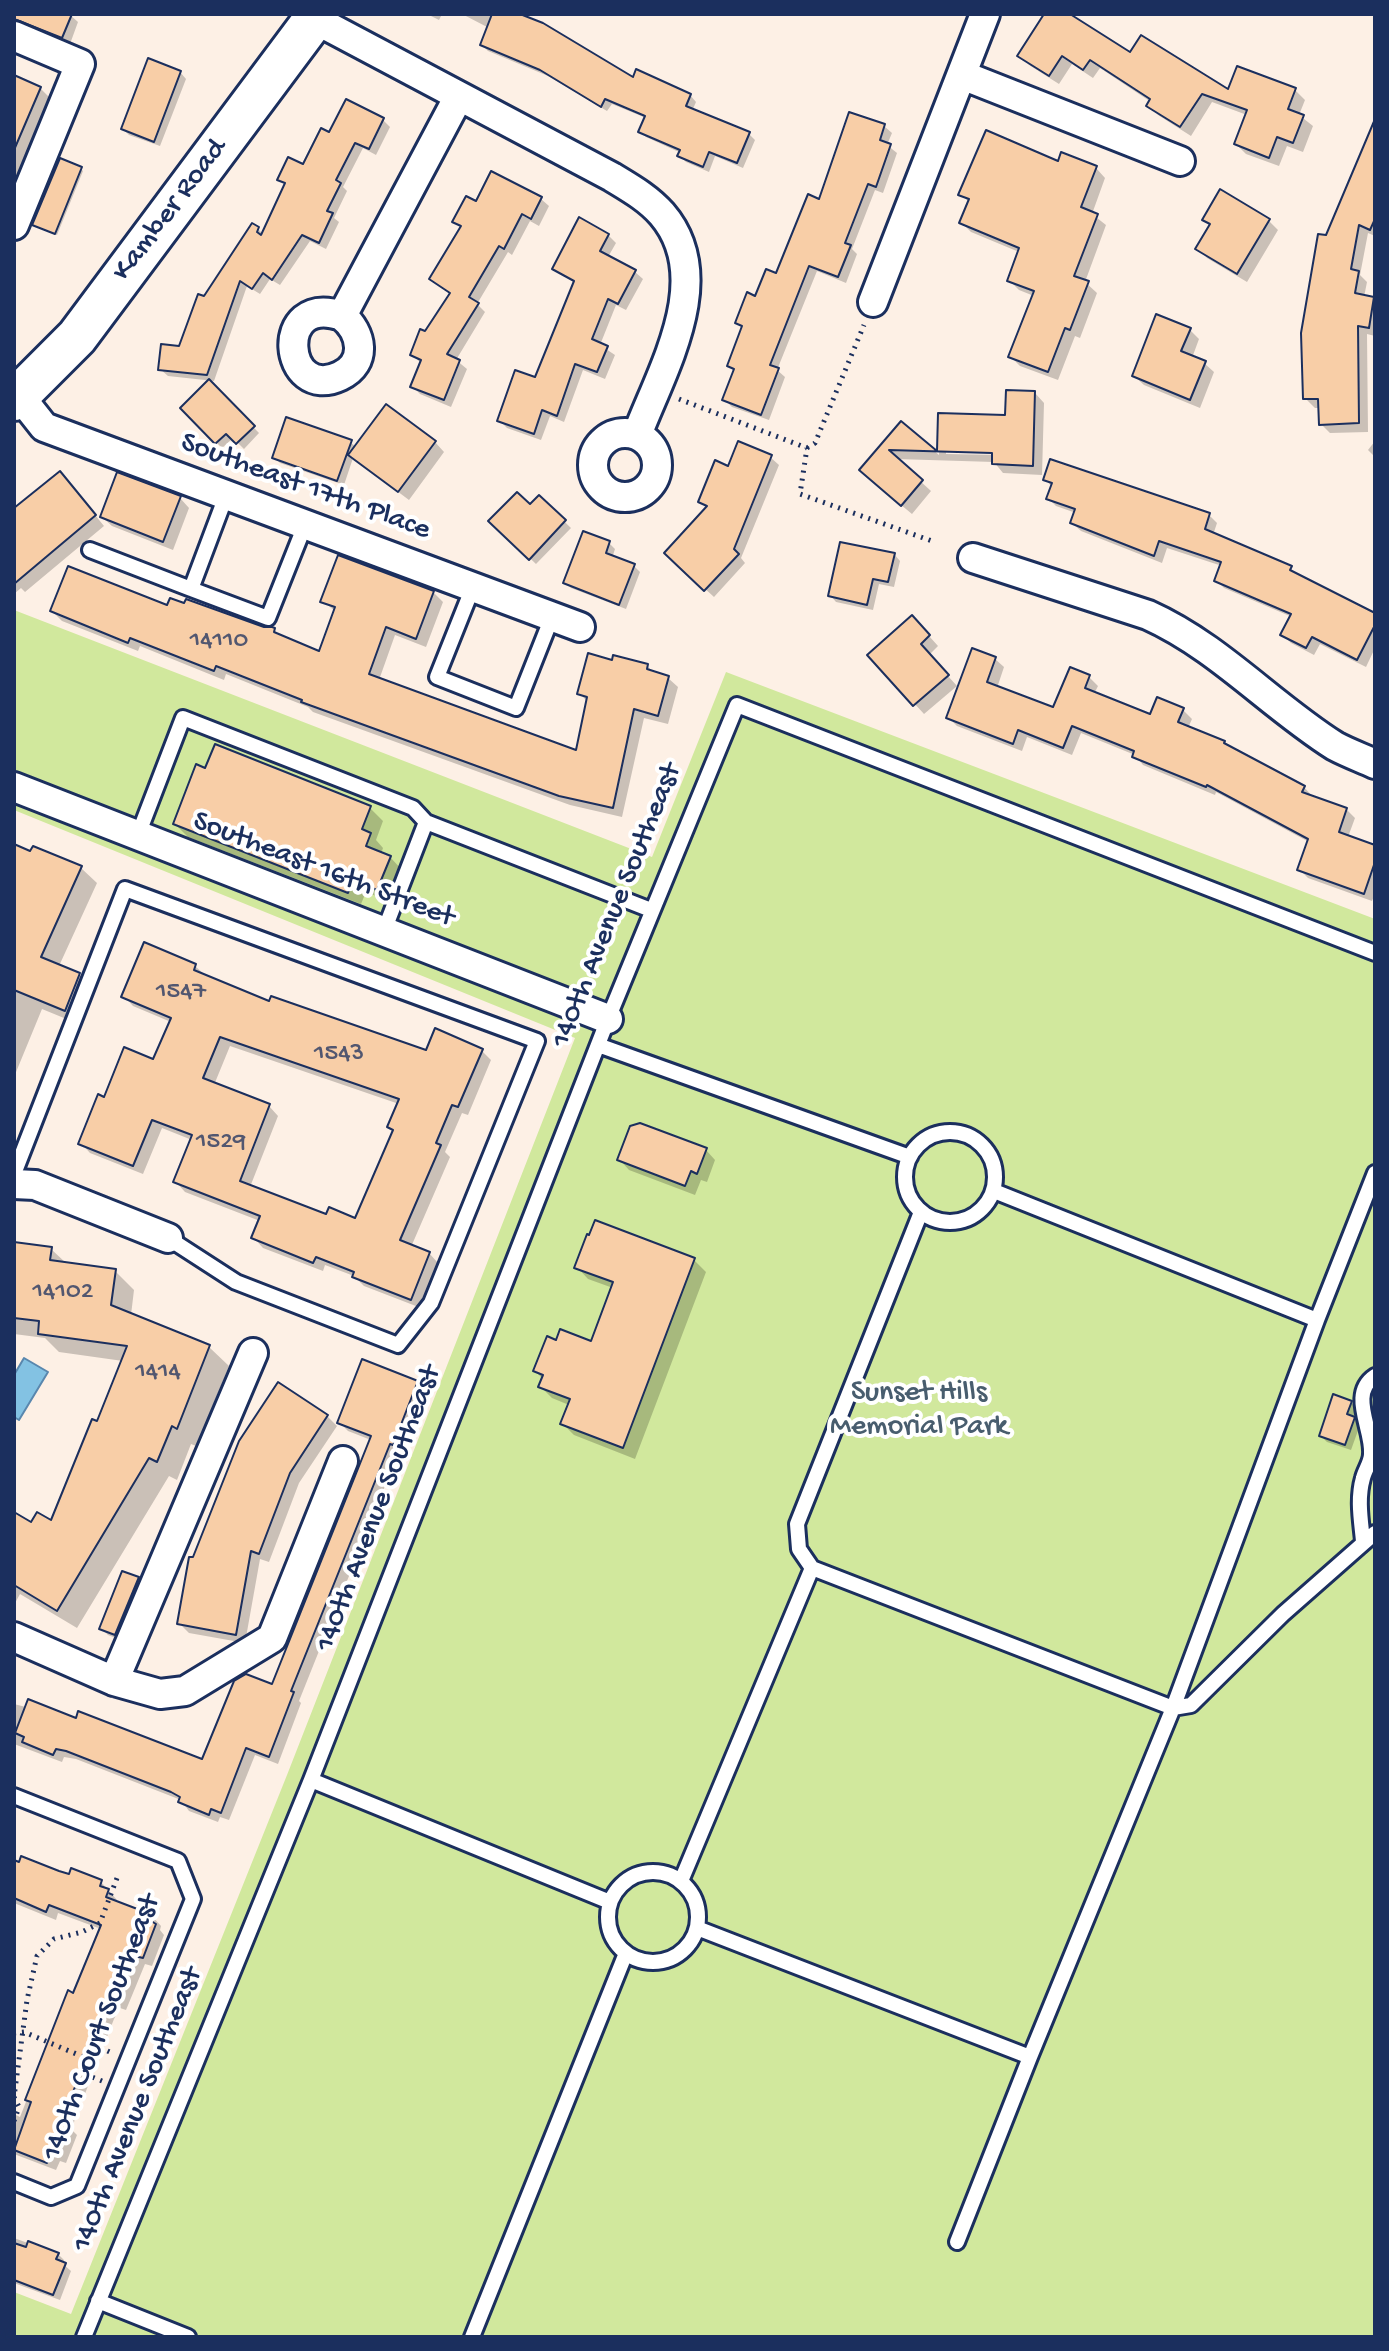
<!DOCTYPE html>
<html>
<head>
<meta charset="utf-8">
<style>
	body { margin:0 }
	#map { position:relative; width:1389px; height:2351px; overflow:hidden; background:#fdf0e5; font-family:"Gochi Hand",sans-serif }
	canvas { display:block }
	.frame { position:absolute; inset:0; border:16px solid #1b2f5e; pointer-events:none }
</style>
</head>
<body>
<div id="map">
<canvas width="1389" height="2351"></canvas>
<div class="frame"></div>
</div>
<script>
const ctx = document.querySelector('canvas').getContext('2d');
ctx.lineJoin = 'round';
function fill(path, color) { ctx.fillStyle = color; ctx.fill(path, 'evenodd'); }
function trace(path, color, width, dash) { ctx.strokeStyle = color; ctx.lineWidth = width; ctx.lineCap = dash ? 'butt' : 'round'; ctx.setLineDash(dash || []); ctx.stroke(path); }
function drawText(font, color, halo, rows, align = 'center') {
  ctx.font = font + ' "Gochi Hand",sans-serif'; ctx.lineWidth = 8; ctx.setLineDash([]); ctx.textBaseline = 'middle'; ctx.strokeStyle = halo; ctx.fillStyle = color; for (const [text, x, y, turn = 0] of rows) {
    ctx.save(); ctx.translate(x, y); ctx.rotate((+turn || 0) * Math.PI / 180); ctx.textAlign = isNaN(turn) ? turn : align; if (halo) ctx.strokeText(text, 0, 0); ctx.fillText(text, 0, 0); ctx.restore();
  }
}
fill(new Path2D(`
	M14,610L652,857L726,672L1375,919V2337H14V2292L71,2314L287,1775L575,1038L14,810Z`), '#d1e89d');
const water = new Path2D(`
	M24,1358L48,1372L19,1420L14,1417V1375Z`);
fill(water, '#83c2e3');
trace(water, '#5987ae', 2);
fill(new Path2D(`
	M14,14H69L78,22L70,44L14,22Z
	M427,14H442L439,20Z
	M462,14H515L634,80L690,95L696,102L692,111L749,134L755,140L743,168L715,156L709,172L686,162L680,156L681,153L646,137L640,131L646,118L612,104L607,111L548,76L488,51L482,45L489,28Z
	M1046,14H1067L1130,55L1229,92L1238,69L1295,90L1305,100L1299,115L1313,126L1303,152L1287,146L1279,166L1246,154L1236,144L1247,115L1212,102L1191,136L1158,115L1149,105L1151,102L1100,68L1093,78L1072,64L1059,84L1029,65L1020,55Z
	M180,72L186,79L160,146L129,135L123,129Z
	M14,78L40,88L50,98L15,179Z
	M851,114L884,126L892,133L887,145L897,153L883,193L875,190L852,249L857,254L846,283L817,271L777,370L785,377L769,420L732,407L725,400L735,372L729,366L743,328L737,322L778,276L820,201Z
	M383,120L390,127L376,155L363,148L343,187L347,191L334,218L339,222L326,249L310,241L280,285L270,279L260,294L247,286L214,381L168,376L160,369L181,348L205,298L258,229L263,234L286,185L280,179L304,167L330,135Z
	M1375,154V236L1368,233L1360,275L1367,282L1364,297L1375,300V336L1367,334L1368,432L1330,433L1321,424L1320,408H1315L1305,398L1327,237Z
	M1059,163L1096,168L1105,178L1092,214L1106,225L1085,282L1097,293L1080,338L1075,336L1058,380L1020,366L1011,357L1034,296L1019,290L1009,280L1019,252L971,232L962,223L970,203L961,194Z
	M80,168L83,171L57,235L37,227L35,225Z
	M541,199L549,206L539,226L530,221L512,255L508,252L477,304L485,312L456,360L467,369L451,407L420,394L412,386L421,363L412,355L451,294L431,279L462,229L454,222L477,203Z
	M1204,219L1269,221L1278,230L1247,282L1207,258L1198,248L1211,226Z
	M608,235L616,243L608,257L635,272L643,279L626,310L616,305L600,345L615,355L605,379L583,370L564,422L550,416L541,440L507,428L499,420L536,379L575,283L554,269Z
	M1190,330L1199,339L1192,358L1204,363L1214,372L1200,408L1144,385L1134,376Z
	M209,382L259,433L244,449L233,438L222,448L182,408Z
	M1035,393L1044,403L1042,475L1003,473L994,462L896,459L931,491L912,514L871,480L902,423L939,455L940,415L1007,417ZM946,450L1002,451V455L946,454Z
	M1375,441V457L1368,450Z
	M350,442L356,447L435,442L444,452L409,500L353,458L344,485L280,463L274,457Z
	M770,457L779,465L741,558L745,563L714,597L666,553L707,508L701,502L730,468Z
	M1045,479L1209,515L1217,523L1213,535L1290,568L1299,577L1375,616V648L1366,667L1320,644L1314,655L1291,643L1283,635L1292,617L1224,588L1216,580L1222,566L1167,548L1162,563L1081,531L1072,523L1076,513L1056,506L1048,498L1052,487Z
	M69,483L104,526L25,592L21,588L14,594V511Z
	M539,497L571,528L536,564L491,521L530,507Z
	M180,498L189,508L173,550L112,526L102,517Z
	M609,543L615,549L612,558L634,566L640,572L626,609L571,588L565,582Z
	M894,554L900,561L894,587L879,584L873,610L836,602L830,595Z
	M433,592L443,602L426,647L395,635L379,680L577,753L588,702L579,693L613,662L647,666L655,674L668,678L678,687L668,724L644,718L622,817L570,805L313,712L308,707L226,674L224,680L140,646L138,651L62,621L52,611L168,608L274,630L281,637L321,653L336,612L323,601Z
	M921,627L938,646L929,655L957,686L924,714L870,655Z
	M995,659L1004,667L997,688L1054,710L1089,677L1098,686L1094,694L1151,717L1183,710L1192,719L1188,728L1224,742L1231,749L1304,787L1312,796L1346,809L1355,818L1348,837L1375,847V894L1372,901L1308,878L1300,870L1309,842L1216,792L1215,795L1143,765L1135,755L1081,733L1072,755L1027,737L1022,751L957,726L948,717Z
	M370,808L383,821L376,840L383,848L381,854L390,857L403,871L391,902L366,892L361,904L188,837L175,824Z
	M14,846L81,868L97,883L59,966L79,974L94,990L81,1025L42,1009L14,1077Z
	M195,966L205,975L271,1004L427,1052L482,1051L491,1060L468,1115L462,1113L445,1152L450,1157L411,1247L429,1253L438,1263L421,1308L364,1286L354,1276L325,1265L323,1271L263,1248L254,1238L260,1221L185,1192L176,1182L192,1140L162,1128L143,1174L90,1153L81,1143L105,1100L154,1061L171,1022L133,1006L124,996ZM230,1046L399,1104L389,1127L395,1132L356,1220L327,1216L250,1187L278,1116L269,1106L214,1085Z
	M706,1150L715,1160L707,1182L701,1180L695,1195L629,1170L620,1160Z
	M14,1244L51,1249L67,1264L115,1271L134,1290L131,1315L209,1347L229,1366L196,1446L191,1444L177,1480L169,1476L77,1628L20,1594L14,1605V1515L31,1525L52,1523L98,1424L123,1361L59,1352L45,1338L14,1334Z
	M694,1260L706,1272L635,1459L574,1435L562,1423L569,1405L552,1398L540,1386L543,1379L535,1371L557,1342L592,1344L613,1288L588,1279L577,1267Z
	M417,1383L426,1392L401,1452L399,1451L299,1701L301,1703L278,1764L255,1755L229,1820L220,1817L218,1822L189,1811L181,1800L76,1759L64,1757L62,1762L14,1744V1704L77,1720L204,1762L273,1687L371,1440L348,1431L340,1423Z
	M1351,1402L1357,1408L1353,1419L1360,1425L1351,1450L1327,1442L1321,1436Z
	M327,1416L337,1426L299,1483L269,1562L260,1559L245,1643L189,1633L179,1623L194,1560Z
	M124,1573L138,1579L144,1585L121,1640L108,1635L101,1628Z
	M14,1860L70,1876L101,1882L117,1900V1903L152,1916L161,1926L160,1930L164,1935L152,1966L145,1964L126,2010L120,2008L114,2019L74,2122L72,2130L77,2135L66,2163L60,2161L56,2170L14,2154V2114L20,2117L69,1993L74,1996L101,1929L58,1913L56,1920L14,1903Z
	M14,2238L58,2254L64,2260L63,2264L71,2271L60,2300L14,2283Z`), '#0003');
const building = new Path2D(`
	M14,14H72L62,38L14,19Z
	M492,14H520L543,23L633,77L636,69L691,94L686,106L750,132L737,163L709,152L703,167L677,156L680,150L638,132L645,116L605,99L601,107L540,70L480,45Z
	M1044,14H1070L1130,52L1141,35L1228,89L1237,66L1296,88L1288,109L1304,115L1293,143L1277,137L1269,158L1234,144L1247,110L1202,94L1180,127L1146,106L1150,99L1090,60L1083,70L1062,56L1049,76L1017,56Z
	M148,58L181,71L154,142L121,129Z
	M14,75L41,87L14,150Z
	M346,99L384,118L369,149L355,143L336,180L341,183L327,211L333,213L319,243L302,235L272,280L263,273L252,289L240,281L207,375L158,370L161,344L179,346L198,294L204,296L252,223L259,227L257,232L261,235L285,183L277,180L288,157L303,164L321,128L329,132Z
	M849,112L885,124L880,140L891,144L876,187L868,184L845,243L851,245L838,277L809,266L770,365L779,368L761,415L722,400L734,369L727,366L742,326L735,323L747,292L755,296L766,269L776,273L808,194L819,199Z
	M1375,119V219L1370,230L1359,225L1351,269L1359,271L1355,293L1374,297L1369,328L1358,326L1359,423L1319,425L1318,399H1303L1301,333L1318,234L1326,235Z
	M986,130L1058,161L1061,152L1097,166L1081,207L1098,214L1074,276L1089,281L1070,330L1065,328L1048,372L1008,357L1034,291L1007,281L1019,248L959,223L969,199L958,195Z
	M60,158L82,167L55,234L32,225Z
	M491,171L542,197L531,219L522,214L504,249L499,246L469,297L479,303L447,354L460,360L444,400L410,387L421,360L410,355L420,329L425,331L450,293L429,279L461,226L452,222L466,196L476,201Z
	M1220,189L1270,219L1237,274L1195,249L1210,224L1202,220Z
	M579,217L609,234L600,251L636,270L618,304L608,299L592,339L608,346L597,372L575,364L557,416L542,410L534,434L497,421L515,370L535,377L574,281L552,269Z
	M1156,314L1191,328L1181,351L1206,361L1190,400L1132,376Z
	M209,379L255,426L236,444L226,434L215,444L180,408Z
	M1006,390L1035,391L1033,466L992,464V453L889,450L923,480L901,506L859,470L901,421L937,451L938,413L1005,415Z
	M386,404L436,441L398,492L348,455Z
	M286,417L352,440L337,481L272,458Z
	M738,441L772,455L734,549L739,554L704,591L664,553L707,506L698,502L715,460L728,466Z
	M1050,459L1210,513L1205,529L1292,566L1290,570L1375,613V625L1357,660L1312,637L1306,648L1280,635L1291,614L1214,581L1221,562L1159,541L1154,556L1070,523L1075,509L1046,499L1052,483L1043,480Z
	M60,471L96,515L14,584V508Z
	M117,472L181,496L163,542L100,517Z
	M517,492L530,504L539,495L566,520L529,560L488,521Z
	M583,531L610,541L606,553L635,564L619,605L563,583Z
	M840,542L895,553L888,582L873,579L867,605L828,596Z
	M338,555L434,591L416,639L386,627L369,674L576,750L587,697L577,694L588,653L612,660L613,655L648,664L647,669L669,676L658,716L634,709L613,808L559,796L301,702L302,700L216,666L214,671L130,638L128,643L50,611L68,566L167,605L170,598L184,603L186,599L264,627H272L275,628L274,632L319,651L335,607L320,602Z
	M912,615L930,635L921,644L949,675L913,706L867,655Z
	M972,648L996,657L987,682L1053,707L1070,667L1090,675L1085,688L1150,714L1157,697L1184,708L1178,722L1225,741L1224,743L1305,786L1302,792L1347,808L1339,832L1375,845V862L1364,894L1297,870L1308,839L1207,785L1206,787L1132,757L1134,751L1072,726L1063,748L1018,730L1013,744L946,718Z
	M215,744L371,806L362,829L371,833L366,846L391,856L377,890L353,880L348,893L173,824L196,764L205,768Z
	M14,844L30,851L33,846L82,866L41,957L80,973L65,1011L14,990Z
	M144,942L196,964L194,970L269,1001L271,996L426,1050L435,1028L483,1049L458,1107L452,1105L436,1143L441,1145L400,1240L430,1252L411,1300L352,1277L354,1272L316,1257L313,1263L251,1238L260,1216L173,1182L192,1135L152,1120L133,1166L78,1144L98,1094L104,1097L124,1047L153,1059L171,1018L121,997ZM220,1037L399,1099L387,1127L393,1130L355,1218L329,1207L326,1214L240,1181L270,1104L203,1078Z
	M640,1123L707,1148L697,1174L691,1171L685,1186L617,1160L630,1126Z
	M595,1220L695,1258L623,1448L560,1424L570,1399L538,1387L543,1375L533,1371L547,1336L556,1340L560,1329L591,1341L613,1282L574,1268L587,1234L589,1235Z
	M14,1242L52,1247L50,1260L116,1269L111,1305L210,1345L177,1429L172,1426L157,1462L149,1458L57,1611L14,1585V1512L31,1522L37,1512L51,1520L92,1419L97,1421L127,1346L38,1334L39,1321L14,1318Z
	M362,1359L418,1381L393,1445L390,1444L291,1691L294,1692L269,1757L246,1748L221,1813L211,1809L209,1815L178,1802L180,1797L171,1792L66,1751L56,1749L53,1755L22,1742L24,1737L15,1733L28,1699L76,1718L78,1711L202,1759L234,1681L246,1674L272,1684L371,1436L337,1423Z
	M278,1382L328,1415L290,1473L259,1554L251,1551L236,1635L177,1624L189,1557H193L239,1441Z
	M1333,1394L1352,1401L1347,1414L1355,1417L1345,1445L1319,1436Z
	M122,1571L139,1577L115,1635L99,1629Z
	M21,1856L59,1871L69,1874L71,1868L102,1880L100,1886L109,1889L106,1897L153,1915L151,1921L156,1924L143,1958L135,1956L117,2002L111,2000L106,2009L65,2112L63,2122L69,2124L56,2155L50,2153L47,2163L14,2150L31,2102L25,2100L68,1990L73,1993L101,1925L49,1905L46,1912L14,1898V1860L19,1862Z
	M28,2241L59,2253L56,2259L66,2263L53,2295L14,2280V2243L26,2247Z`);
fill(building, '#f8cea7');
trace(building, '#1b2f5e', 2);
const lane = new Path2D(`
	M226,496L191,589L268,618L305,525
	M90,550L191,589
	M473,587L437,677L516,708L552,617
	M138,835L183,718L413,808L426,822
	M384,931L426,822L651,910
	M598,1045L910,1157
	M905 1177a45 45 0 1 1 90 0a45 45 0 1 1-90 0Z
	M14,1174L125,889L537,1041L431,1303L398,1345L236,1282L168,1238
	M994,1191L1317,1320L1375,1173
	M921,1212L797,1524L799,1549L812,1568L1173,1708L1191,1705L1283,1614L1375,1533
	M1363,1541C1361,1520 1357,1499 1363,1478C1365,1470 1371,1462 1371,1454C1373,1429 1348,1394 1375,1376
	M311,1780L610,1902
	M14,1796L178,1861L193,1899L77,2186L51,2197L14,2182
	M608 1917a45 45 0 1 1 90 0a45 45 0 1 1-90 0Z
	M681,1881L812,1568
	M697,1928L1030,2057
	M957,2242L1030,2057L1173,1708L1317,1320
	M98,2301L188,2337
	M84,2337L311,1780L608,1019L737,705L1375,953
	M472,2337L626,1953`);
const street = new Path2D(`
	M314,19L612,177C630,188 648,198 662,214C717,278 662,369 637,435
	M14,36L80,64L14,225
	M962,75L1180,161
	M873,302L985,14
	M342,316C362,332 368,363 340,376C283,403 272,292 342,316L459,96
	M14,389L44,427L580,627
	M593 465a32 32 0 1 1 64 0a32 32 0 1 1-64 0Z
	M973,558L1148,615C1219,647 1270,705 1335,746C1348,753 1362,758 1375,764
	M14,787L608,1019
	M14,1184L35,1185L168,1238
	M14,1637L114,1681L160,1694L185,1691L272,1638L343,1461
	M114,1681L253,1353`);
const secondary = new Path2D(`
	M14,400L77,337L318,14`);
trace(lane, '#1b2f5e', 20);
trace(street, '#1b2f5e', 34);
trace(secondary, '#1b2f5e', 46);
trace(new Path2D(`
	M679,399L807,448L800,494L932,541
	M807,448L815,443L864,325
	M14,2033L24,2032L93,2061
	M102,2081L87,2075L99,2047L112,2053
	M14,2121L19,2107L14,2097L27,2000L37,1956L54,1939L82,1932L100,1923L117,1878`), '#1b2f5e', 5, [2, 6]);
trace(lane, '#fff', 14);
trace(street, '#fff', 28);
trace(secondary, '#fff', 40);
drawText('26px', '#525770', null, [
	["14110",219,642],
	["1547",181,993],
	["1543",339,1055],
	["1529",221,1143],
	["14102",63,1293],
	["1414",158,1373]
]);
drawText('30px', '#1b2f5e', '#fff', [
	["Kamber Road",171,211,-53],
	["Southeast 17th Place",305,488,20],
	["Southeast 16th Street",323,871,21],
	["140th Avenue Southeast",618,906,-68],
	["140th Avenue Southeast",380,1509,-69],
	["140th Court Southeast",103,2028,-69],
	["140th Avenue Southeast",139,2110,-68]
]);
drawText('30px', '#485d6e', '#fff', [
	["Sunset Hills",919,1394],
	["Memorial Park",919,1428]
]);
</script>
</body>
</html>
